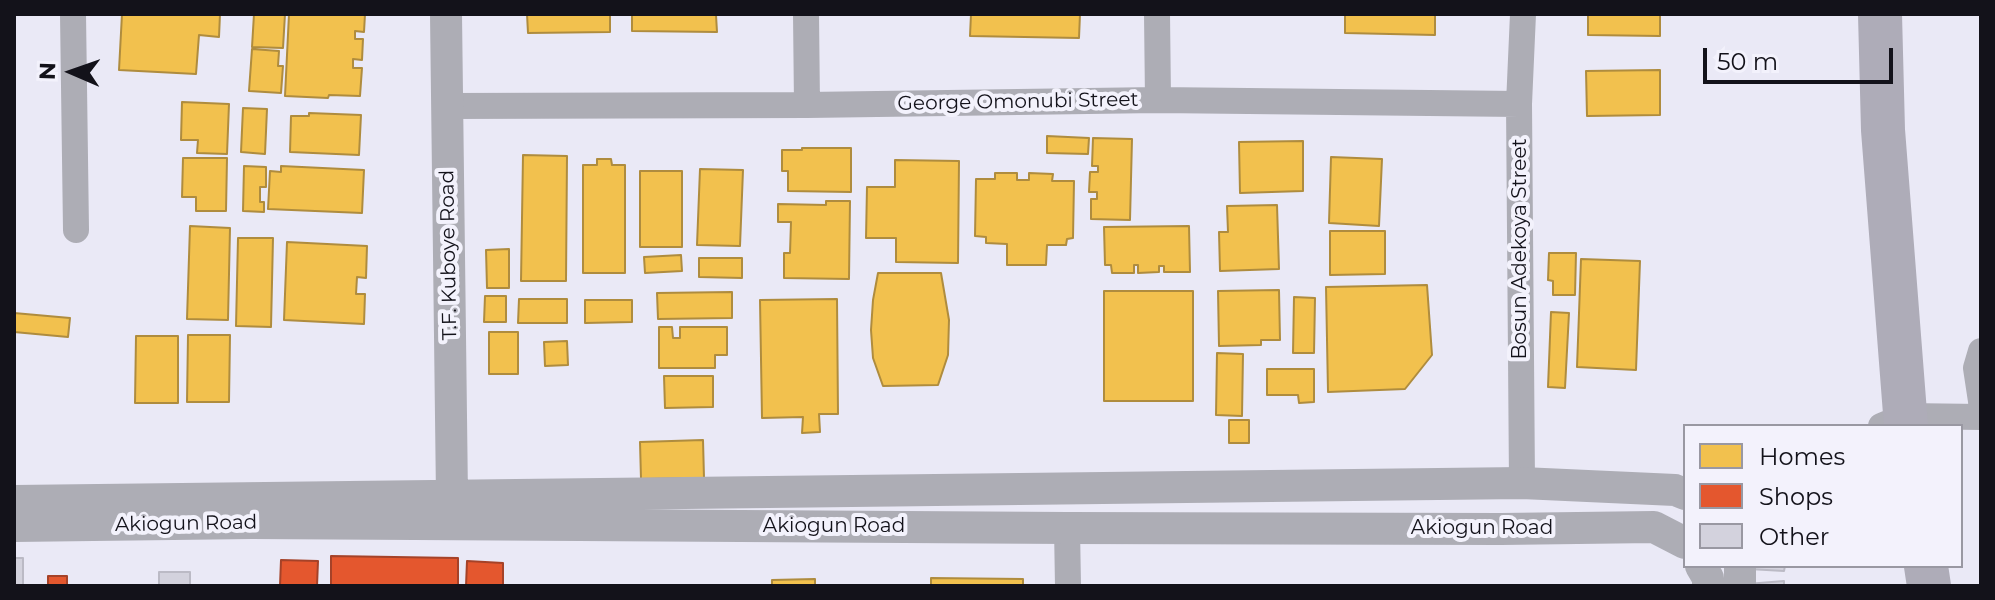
<!DOCTYPE html>
<html>
<head>
<meta charset="utf-8">
<style>
	body { margin:0 }
	#map { position:relative; width:1995px; height:600px; overflow:hidden; background:#eae9f6; font-family:Montserrat,sans-serif }
	canvas { display:block }
	.frame { position:absolute; inset:0; border:16px solid #13121a; pointer-events:none }
	.legend { position:absolute; left:1683px; top:424px; width:280px; height:144px; box-sizing:border-box; background:#f3f2fc; border:2px solid #9998a2; margin:0; padding:10px 14px; list-style:none; font-size:24px; color:#13121a }
	.legend li { display:flex; align-items:center; gap:16px; height:40px }
	.legend b { width:40px; border:2px solid #9998a2 }
	.north { position:absolute; left:32px; top:32px; width:80px; height:80px; -webkit-text-stroke:6px #f3f2fc; paint-order:stroke; rotate:272deg; font-size:22px; font-weight:700; line-height:32px; text-align:center; color:#13121a }
	.north::after { content:''; display:block; margin:auto; width:28px; height:36px; background:#13121a; clip-path:polygon(50% 0,100% 100%,50% 72%,0 100%) }
	.scale { position:absolute; left:1703px; top:48px; width:190px; height:36px; box-sizing:border-box; border:4px solid #13121a; border-top:0; padding-left:10px; font-size:24px; line-height:28px; white-space:nowrap; color:#13121a; -webkit-text-stroke:6px #f3f2fc; paint-order:stroke }
</style>
</head>
<body>
<div id="map">
<canvas width="1995" height="600"></canvas>
<div class="frame"></div>
<ul class="legend">
<li><b style="height:22px;background:#f2c14e"></b>Homes</li>
<li><b style="height:22px;background:#e4572e"></b>Shops</li>
<li><b style="height:22px;background:#d3d2dd"></b>Other</li>
</ul>
<div class="north">N</div>
<div class="scale">50 m</div>
</div>
<script>
const ctx = document.querySelector('canvas').getContext('2d');
ctx.lineJoin = 'round';
function fill(path, color) { ctx.fillStyle = color; ctx.fill(path, 'evenodd'); }
function trace(path, color, width, dash) { ctx.strokeStyle = color; ctx.lineWidth = width; ctx.lineCap = dash ? 'butt' : 'round'; ctx.setLineDash(dash || []); ctx.stroke(path); }
function drawText(font, color, halo, rows, align = 'center') {
  ctx.font = font + ' Montserrat,sans-serif'; ctx.lineWidth = 8; ctx.setLineDash([]); ctx.textBaseline = 'middle'; ctx.strokeStyle = halo; ctx.fillStyle = color; for (const [text, x, y, turn = 0] of rows) {
    ctx.save(); ctx.translate(x, y); ctx.rotate((+turn || 0) * Math.PI / 180); ctx.textAlign = isNaN(turn) ? turn : align; if (halo) ctx.strokeText(text, 0, 0); ctx.fillText(text, 0, 0); ctx.restore();
  }
}
const homes = new Path2D(`
	M122,14H220L219,37L199,35L196,74L119,70Z
	M254,14H285L283,48L252,47Z
	M289,14H365L364,32L355,31V39H363L362,60L353,59V68H362L360,96L329,95L328,98L285,96Z
	M527,14H610V32L528,33Z
	M632,14H730V15H716L717,32L632,31Z
	M971,14H1080L1079,38L970,36Z
	M1345,14H1435V35L1345,33Z
	M1588,14H1660V36L1588,35Z
	M252,49L279,51L278,66H283L281,93L249,91Z
	M1660,70V115L1587,116L1586,71Z
	M182,102L229,104L227,154L197,153L198,140H181Z
	M243,108L267,109L265,154L241,152Z
	M309,113L361,115L359,155L290,152L291,116H309Z
	M1047,136L1089,138L1088,154L1047,153Z
	M1093,138L1132,139L1130,220L1091,219V199H1097V192H1089L1090,172H1098V166H1092Z
	M1303,141V191L1240,193L1239,142Z
	M802,148H851V192L788,191V171H782V150H802Z
	M523,155L567,156L566,281H521Z
	M1331,157L1382,159L1379,226L1329,223Z
	M183,158H227L226,211H196V197H182Z
	M597,159H611L612,165H625V273H583V165H597Z
	M895,160L959,161L958,263L896,262V238H866L867,187H895Z
	M244,166L266,167V187H260V202H264V212L243,211Z
	M281,166L364,170L362,213L268,209L270,171L281,172Z
	M700,169L743,170L740,246L697,245Z
	M640,171H682V247H640Z
	M995,173H1017V180H1029V173L1053,174L1052,181H1074L1073,238L1067,239L1066,245H1047L1046,265H1007V244L986,243V237L975,236L976,179H995Z
	M826,201H850L849,279L784,278V253H790L791,222H778V204L826,205Z
	M1277,205L1279,269L1220,271L1219,232H1228L1227,206Z
	M190,226L230,228L228,320L187,319Z
	M1189,226L1190,272H1164V266H1159V272L1138,273V265H1134V273H1112L1111,265H1105L1104,227Z
	M1330,231H1385V274L1330,275Z
	M238,238H273L271,327L236,326Z
	M287,242L367,246L366,278L357,277L356,294H365L364,324L284,320Z
	M509,249V288H487L486,250Z
	M1549,253H1576L1575,295H1553V281L1548,280Z
	M681,255L682,271L645,273L644,257Z
	M699,258H742V278L699,277Z
	M1581,259L1640,261L1636,370L1577,367Z
	M878,273H941L949,320L948,355L938,385L883,386L873,358L871,330L873,300Z
	M1427,285L1432,355L1405,389L1328,392L1326,287Z
	M1279,290L1280,340H1261V345L1219,346L1218,291Z
	M1104,291H1193V401H1104Z
	M732,292V318L658,319L657,293Z
	M485,296H506V322H484Z
	M1294,297L1315,298L1314,353H1293Z
	M519,299H567V323H518Z
	M837,299L838,414H819L820,432L802,433L803,417L762,418L760,300Z
	M585,300H632V322L585,323Z
	M1551,312L1569,313L1565,388L1548,387Z
	M14,313L70,318L68,337L14,332Z
	M659,327H672L673,338H680V327H727V355H715V368H659Z
	M489,332H518V374H489Z
	M188,335H230L229,402H187Z
	M136,336H178V403H135Z
	M567,341L568,365L545,366L544,342Z
	M1217,353L1243,354L1242,416L1216,415Z
	M1267,369H1314V402L1299,403L1298,395H1267Z
	M664,376H713V407L665,408Z
	M1229,420H1249V443H1229Z
	M703,440L704,478L641,479L640,442Z
	M931,578L1023,579V586H931Z
	M815,579V586H772V580Z`);
fill(homes, '#f2c14e');
trace(homes, '#af8c3e', 2);
const shops = new Path2D(`
	M331,556L458,558V586H331Z
	M281,560L318,561L317,586H280Z
	M467,561L503,563V586H466Z
	M48,576H67V586H48Z`);
fill(shops, '#e4572e');
trace(shops, '#a54228', 2);
const building = new Path2D(`
	M14,558H23V586H14Z
	M1749,566H1785L1784,571L1749,569Z
	M159,572H190V586H159Z
	M1784,581V586H1748L1747,584Z`);
fill(building, '#d3d2dd');
trace(building, '#bbbac5', 2);
trace(new Path2D(`
	M73,14L76,230
	M806,14L807,105
	M1157,14L1158,100
	M448,106L807,105L1158,100L1519,104
	M1981,351L1976,368L1981,401
	M1881,426L1905,416L1981,417
	M1522,483L1519,104L1523,14
	M1067,528L1068,586`), '#adadb5', 26);
trace(new Path2D(`
	M446,14L452,497
	M14,501L1522,483L1675,490L1685,494
	M14,526L252,523L1067,528L1501,529L1654,527L1685,543
	M1701,566L1708,578V586
	M1740,566V586`), '#adadb5', 32);
trace(new Path2D(`
	M1880,14L1883,130L1906,426
	M1926,566L1929,586`), '#aeacb8', 44);
drawText('20px', '#13121a', '#f3f2fc', [
	["George Omonubi Street",1018,102,-1],
	["Bosun Adekoya Street",1520,249,-90],
	["T.F. Kuboye Road",449,255,-91],
	["Akiogun Road",186,524,-1],
	["Akiogun Road",834,526],
	["Akiogun Road",1482,528]
]);
</script>
</body>
</html>
